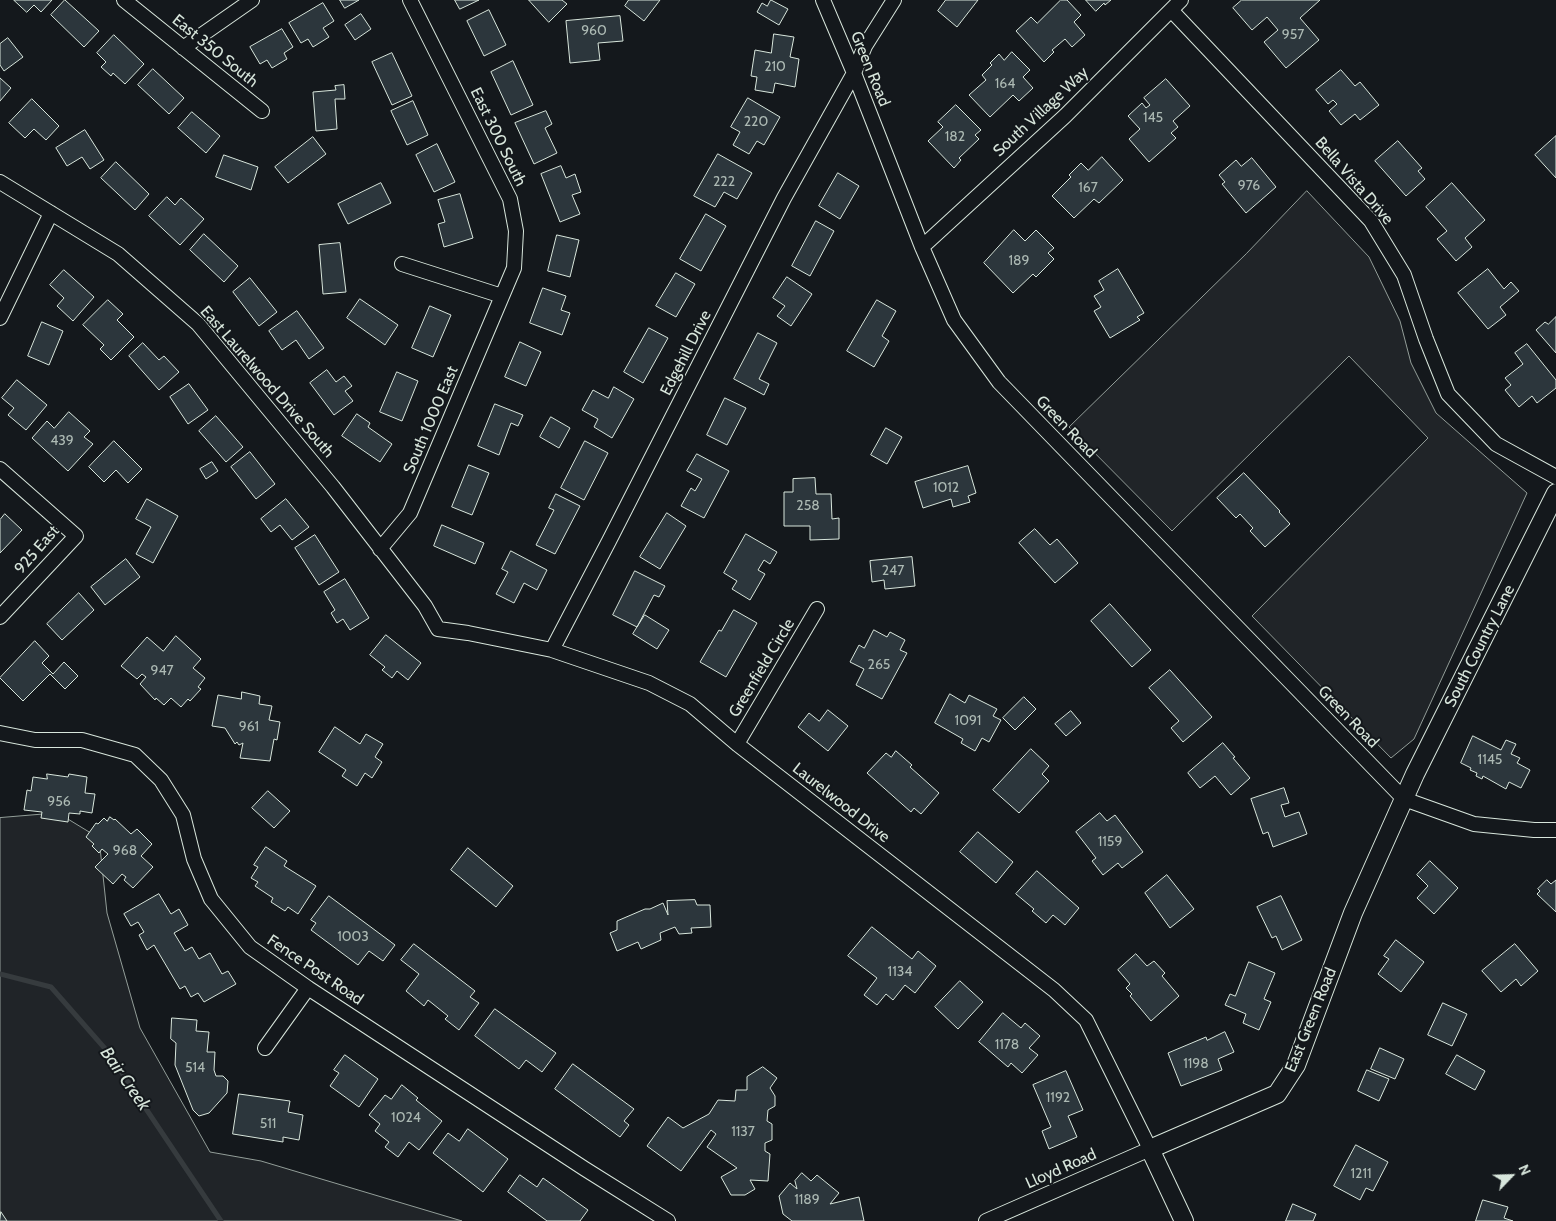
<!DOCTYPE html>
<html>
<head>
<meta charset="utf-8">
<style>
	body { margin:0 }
	#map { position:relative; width:1556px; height:1221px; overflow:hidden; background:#14181c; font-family:Cabin,sans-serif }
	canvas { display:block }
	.north { position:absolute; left:1486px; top:1151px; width:50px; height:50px; -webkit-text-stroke:4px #14181c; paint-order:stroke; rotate:66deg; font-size:14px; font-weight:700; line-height:20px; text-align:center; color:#d8e6dc }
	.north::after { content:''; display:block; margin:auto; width:18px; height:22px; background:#d8e6dc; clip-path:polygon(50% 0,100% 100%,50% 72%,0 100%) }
</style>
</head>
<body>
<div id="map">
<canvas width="1556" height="1221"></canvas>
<div class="north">N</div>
</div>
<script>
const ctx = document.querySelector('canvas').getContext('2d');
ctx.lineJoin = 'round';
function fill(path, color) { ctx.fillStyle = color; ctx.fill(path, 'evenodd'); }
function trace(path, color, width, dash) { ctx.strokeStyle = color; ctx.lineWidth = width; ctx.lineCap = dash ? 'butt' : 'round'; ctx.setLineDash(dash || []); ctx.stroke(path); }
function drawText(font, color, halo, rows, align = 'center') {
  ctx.font = font + ' Cabin,sans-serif'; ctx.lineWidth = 4; ctx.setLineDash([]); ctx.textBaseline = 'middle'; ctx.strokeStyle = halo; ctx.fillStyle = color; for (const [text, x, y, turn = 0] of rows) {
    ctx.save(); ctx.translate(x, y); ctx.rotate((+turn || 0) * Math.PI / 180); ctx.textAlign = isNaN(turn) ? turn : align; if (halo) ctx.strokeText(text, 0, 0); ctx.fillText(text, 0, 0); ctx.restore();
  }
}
const green = new Path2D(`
	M1307,191L1369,257L1400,321L1411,363L1436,413L1527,493L1414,739L1391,758L1252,616L1428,438L1349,356L1172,531L1069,427L1246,254Z
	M58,813L99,838L107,913L140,1028L210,1152L261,1161L462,1221H0V818Z`);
fill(green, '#202428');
trace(green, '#939e99', 1);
trace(new Path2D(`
	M0,974L51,987L108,1052L221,1221`), '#363b3e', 5);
const building = new Path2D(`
	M14,0H52L41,12L34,5L27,12Z
	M65,0L99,31L84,47L51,15Z
	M340,0H359L345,8Z
	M455,0H479L460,9Z
	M529,0H562L567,4L549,22Z
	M629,0H660L644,21L625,6Z
	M771,0L788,9L779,25L757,12L762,3L767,6Z
	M946,0H978L957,27L938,11Z
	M1061,0H1067L1081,15L1074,22L1085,35L1072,47L1065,39L1052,50L1054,52L1044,62L1016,31L1031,17L1037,23Z
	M1086,0H1111L1105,5L1104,3L1096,11Z
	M1242,0H1320L1300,18L1319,40L1286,68L1264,42L1278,30L1267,17L1252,30L1233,8Z
	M323,3L334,21L323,28L329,37L313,47L308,39L301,43L289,23Z
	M489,10L506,45L484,56L467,21Z
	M361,14L371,29L355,40L345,25Z
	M620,16L623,41L598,43L600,60L570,63L566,21Z
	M282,29L293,47L284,53L287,59L272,68L267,60L260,64L250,47Z
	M774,34L794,37L790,57L799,59L795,87L775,83L773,93L755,90L757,77L751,76L755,50L771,53Z
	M114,35L144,64L125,84L113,73L111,76L101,67L106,62L97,53Z
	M8,38L23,57L4,71L0,65V44Z
	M1012,52L1030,70L1023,77L1033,88L1019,101L1013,95L990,117L969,95L986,80L982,75L992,65L990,63L999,54L1004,60Z
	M392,53L412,96L392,105L372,62Z
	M513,61L533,105L511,115L491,72Z
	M153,69L184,98L169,114L138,85Z
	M1341,70L1355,86L1360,82L1379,105L1360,120L1355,114L1341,125L1329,111L1337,104L1333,100L1328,104L1316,90Z
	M0,78L11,88L0,101Z
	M1166,79L1190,106L1173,121L1178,127L1171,133L1176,138L1149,162L1129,139L1140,129L1128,116L1142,103L1146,108L1150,105L1144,98Z
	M344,85L345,99H335L337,129L316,131L313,92L336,90L335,86Z
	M748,98L780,117L764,145L757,141L749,154L733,145L740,132L731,127Z
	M32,99L59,126L46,140L34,129L25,138L9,123Z
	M413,101L428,135L407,145L391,111Z
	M956,105L981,130L975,135L979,139L959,158L961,160L954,168L928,141L943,127L938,122Z
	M546,111L552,124L545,128L557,153L534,164L515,123Z
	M192,112L220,136L206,153L178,128Z
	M85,130L104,160L90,169L82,157L67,166L56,148Z
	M1556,136V178L1535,155Z
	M313,137L326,154L288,183L275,167Z
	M1398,141L1422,168L1418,171L1425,179L1406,196L1375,161Z
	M437,144L455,182L434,192L416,155Z
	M718,154L752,173L737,199L724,192L715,207L694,196Z
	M224,155L258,167L251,190L216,177Z
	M1102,157L1123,180L1099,203L1094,199L1074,218L1052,196L1071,177L1069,175L1081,163L1088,170Z
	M1252,158L1276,187L1246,213L1222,184L1225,182L1219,175L1236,160L1241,166Z
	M116,162L149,194L135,210L101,178Z
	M561,166L566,178L575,174L581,192L572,195L580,214L560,222L541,174Z
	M838,173L859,186L840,219L819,206Z
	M381,183L391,203L348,224L338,204Z
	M1452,183L1485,220L1465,238L1472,247L1456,261L1437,239L1447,231L1426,207Z
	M460,194L473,238L444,247L438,224L445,222L438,200Z
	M167,197L175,205L181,198L204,219L180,245L149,216Z
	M706,214L726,226L701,271L680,259Z
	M816,221L834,231L810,276L792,266Z
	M1014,230L1025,241L1036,230L1054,248L1048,253L1054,259L1036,277L1033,274L1013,293L984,263Z
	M204,234L238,266L224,282L190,250Z
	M557,235L579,240L570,277L548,271Z
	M340,243L346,292L323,294L319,245Z
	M1118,269L1144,313L1137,317L1140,320L1110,338L1094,311L1101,307L1094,296L1104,290L1099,281Z
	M1488,269L1504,289L1511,282L1519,291L1500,307L1506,315L1488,329L1458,293Z
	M64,270L94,297L73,321L57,306L64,298L50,285Z
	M676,273L695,284L676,317L656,306Z
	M787,277L812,294L791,326L777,316L785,306L773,298Z
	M250,278L277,312L259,326L233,292Z
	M543,288L566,296L561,310L570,313L562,335L530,323Z
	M360,299L398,325L385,345L347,318Z
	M108,300L123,314L117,320L134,337L111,360L100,349L104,345L83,325Z
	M877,300L896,311L882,336L889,341L874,367L847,351Z
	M430,306L451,315L433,357L412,348Z
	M297,311L324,348L309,359L296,340L282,350L269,331Z
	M1556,317V353L1536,330L1545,322L1548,324Z
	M42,322L63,331L49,365L28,356Z
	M649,328L668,338L643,383L624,372Z
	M758,333L777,343L759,379L769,384L764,395L734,379Z
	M520,342L541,352L526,386L505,377Z
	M143,343L159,360L164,356L179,372L159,390L129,356Z
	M1527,344L1556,380V388L1537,403L1532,396L1519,407L1505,390L1511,385L1505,378L1523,364L1515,353Z
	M327,370L336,382L344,376L352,386L345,391L353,401L334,415L310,383Z
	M397,372L418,381L402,421L380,412Z
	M17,380L47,405L26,430L8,415L14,408L2,398Z
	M189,384L208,410L188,424L170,397Z
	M614,387L634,399L612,438L594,427L598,419L582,410L593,390L608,398Z
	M725,398L746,408L727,445L707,435Z
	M495,404L523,415L518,426L511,423L499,455L478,446Z
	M69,412L90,431L84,437L93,444L68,471L32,438L47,421L54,428Z
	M357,414L370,423L368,427L392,444L380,462L342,436Z
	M216,416L243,447L226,462L199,431Z
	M551,417L570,428L559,448L540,437Z
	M886,428L902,437L887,464L871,455Z
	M114,441L142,469L128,483L116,470L104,482L89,467Z
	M585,441L608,453L584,500L561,488Z
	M250,452L275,484L256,499L231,467Z
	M697,454L729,471L704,518L681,506L691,488L695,491L702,479L687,471Z
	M212,462L218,471L206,479L200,469Z
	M469,465L489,473L472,515L452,507Z
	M968,466L976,493L968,496L970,502L953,507L951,499L923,508L915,482Z
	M1244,473L1280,511L1279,512L1290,524L1265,547L1250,531L1253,528L1240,514L1236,518L1217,498Z
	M815,478L816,494H831L832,519L839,518V539L810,540V526H784V492H793V479Z
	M556,494L580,506L555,554L536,545L554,510L549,508Z
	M147,499L178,516L153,563L136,554L151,527L136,519Z
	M286,499L309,527L292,540L280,525L271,532L261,519Z
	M667,513L686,526L660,569L640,557Z
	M5,514L22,530L0,553V520Z
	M442,525L484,543L475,564L434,546Z
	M1035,529L1050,545L1057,539L1078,563L1055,583L1019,543Z
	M746,534L777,552L770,564L764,560L758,570L765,574L750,600L732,589L737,581L724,573Z
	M315,535L339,572L319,585L295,548Z
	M511,551L547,570L537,590L524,583L514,603L496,594L508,572L502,569Z
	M912,557L915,586L885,589L884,580L872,582L870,561Z
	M126,559L140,577L105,605L91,587Z
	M635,571L665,586L659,597L654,595L637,627L613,615Z
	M345,579L369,618L350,630L343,619L337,623L331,613L335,610L324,592Z
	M79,593L94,610L62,640L47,624Z
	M1110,604L1151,650L1132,667L1091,621Z
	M734,610L757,623L726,677L700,662L719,630L721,631Z
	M645,615L669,630L657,649L633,634Z
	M874,630L887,637L890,632L905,640L900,650L907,653L882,699L856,685L864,669L850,662L859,645L864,648Z
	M386,635L421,663L408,680L397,671L392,678L382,670L385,667L370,655Z
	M176,636L201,659L193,668L205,678L198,687L201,689L190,701L188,699L181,707L171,698L164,705L156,698L155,700L140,684L146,677L142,674L137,679L121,666L147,637L163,651Z
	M35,641L49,656L42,663L53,674L64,662L78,676L65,689L50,674L23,701L0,678Z
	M1170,670L1212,717L1183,742L1171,728L1179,721L1149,688Z
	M242,692L260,696L259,704L272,706L269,720L280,722L277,740L274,739L270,761L240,758L243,743L239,745L237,742L235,744L225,728L212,726L218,695L241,699Z
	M950,694L965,703L969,695L997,709L993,716L1001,720L989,742L982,738L975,751L961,743L963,739L935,723Z
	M1024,697L1036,709L1015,730L1003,718Z
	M828,710L848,726L828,751L798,727L809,713L819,721Z
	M1071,711L1081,723L1066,736L1055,724Z
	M335,727L360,744L366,734L383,744L375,757L382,762L372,778L365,773L357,786L342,776L346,770L319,752Z
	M1473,736L1501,750L1506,740L1516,744L1511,754L1520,758L1517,763L1530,770L1521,788L1509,782L1506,789L1483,776L1482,779L1476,776L1477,773L1470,770L1471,768L1461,763Z
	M1223,743L1235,757L1233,758L1250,778L1231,795L1215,776L1200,788L1188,773Z
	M1031,749L1049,766L1042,774L1049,781L1019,813L993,790Z
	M896,751L912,765L910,767L939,793L921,814L914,808L911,812L867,773L886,753L891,757Z
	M47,774L68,777L69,774L87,777L85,793L95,794L92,813L80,811V814L69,813L68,822L41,818L42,812L24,810L27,790L31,791L33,777L47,779Z
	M1284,788L1289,803L1281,805L1285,817L1299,812L1307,834L1273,847L1268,832L1263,834L1251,799Z
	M268,791L290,811L274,828L252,808Z
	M1100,813L1107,821L1115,815L1143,852L1122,868L1118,863L1103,875L1092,861L1096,858L1076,832Z
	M110,817L114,820L115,819L131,834L137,829L152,844L141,856L153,867L133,888L124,880L126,877L122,874L113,884L95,867L108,854L102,849L99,853L92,846L94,844L86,837L96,823L98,824L104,818L107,821Z
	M978,832L1013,862L996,883L960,852Z
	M266,847L287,861L284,866L316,886L298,914L288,907L285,911L271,902L273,898L255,886L258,882L251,878L258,867L254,865Z
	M468,848L513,886L496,907L451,870Z
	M1430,861L1458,888L1434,914L1417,898L1428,886L1417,875Z
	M1037,871L1079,908L1065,925L1053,915L1046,923L1032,911L1034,909L1016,894Z
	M1167,875L1194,909L1170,928L1145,893Z
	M1547,880L1551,884L1556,880V912L1537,894L1540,891L1538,889Z
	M159,894L171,914L179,909L188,925L174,933L185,951L192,947L199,959L210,953L222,974L228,971L236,984L204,1002L198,993L191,997L185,986L180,989L154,945L147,950L139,935L144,932L138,922L131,926L124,914Z
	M329,896L395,945L383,961L369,951L358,965L311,930L316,923L311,920Z
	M1281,896L1302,940L1282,950L1276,936L1272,938L1257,907Z
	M695,900L697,905H710L711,927L691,928L692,933L679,934L675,927L660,933L661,940L641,949L638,942L617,951L610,933L617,930V921L645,909H650L663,903L668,915L667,901Z
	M872,927L912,959L918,951L936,966L915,993L905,985L893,1000L886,994L877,1005L864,995L877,978L848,956Z
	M1396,940L1424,962L1401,992L1378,974L1389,959L1384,956Z
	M414,944L475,991L470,997L479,1003L459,1030L445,1019L448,1016L428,1000L424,1006L406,991L419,974L401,960Z
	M1515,944L1538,971L1521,986L1516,979L1501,992L1482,971Z
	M1136,954L1147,966L1154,961L1165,973L1162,976L1179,996L1151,1021L1130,996L1132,994L1126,988L1130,984L1118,970Z
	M1249,962L1275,973L1264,999L1271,1002L1259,1030L1243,1023L1246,1014L1225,1005L1230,994L1235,996Z
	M960,981L983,1002L958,1029L935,1007Z
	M1443,1003L1467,1014L1452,1046L1428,1035Z
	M495,1009L556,1053L542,1072L526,1060L519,1069L475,1036Z
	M1003,1013L1021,1028L1025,1023L1040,1036L1029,1048L1038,1055L1022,1073L1011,1063L1008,1067L979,1042Z
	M172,1018L197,1020L196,1031L209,1032L207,1052H215L214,1070L216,1076H223L228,1081L227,1093L209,1113L199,1116L193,1110L175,1065L176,1043L171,1039Z
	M1225,1032L1234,1052L1218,1059L1222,1070L1181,1086L1168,1053L1206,1037L1207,1040Z
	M1380,1048L1404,1059L1395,1079L1371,1069Z
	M345,1055L378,1079L359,1107L330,1086L339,1073L334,1070Z
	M1457,1055L1485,1071L1475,1090L1446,1074Z
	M573,1064L634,1109L624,1121L629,1125L620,1137L555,1089Z
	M763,1067L777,1078L770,1088L775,1096V1106L768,1110L767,1121L772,1124V1140L765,1143V1151L770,1154L768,1181L750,1180L755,1189L745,1195H731L721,1177L737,1168L707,1147L716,1134L711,1130L681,1171L647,1146L668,1117L683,1128L709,1114L718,1100L735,1101L736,1090H747V1077Z
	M1367,1070L1389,1079L1379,1101L1358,1091Z
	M1066,1071L1083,1110L1068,1116L1077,1137L1049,1149L1042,1131L1051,1127L1033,1085Z
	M402,1085L418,1098L416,1100L442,1121L419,1150L409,1142L398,1157L385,1147L389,1142L375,1131L380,1124L369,1115L385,1095L391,1099Z
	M239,1094L290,1101L288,1112L303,1115L299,1140L283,1137V1142L233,1134Z
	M468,1129L508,1159L483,1192L433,1153L448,1133L459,1141Z
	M1356,1145L1388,1162L1373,1191L1366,1188L1360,1200L1334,1186Z
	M802,1173L811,1181L817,1175L839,1193L830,1204L859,1197L864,1221H792L783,1214L779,1196L790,1183L797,1189L795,1181Z
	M520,1175L537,1187L543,1178L588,1210L580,1221H547L508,1192Z
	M1483,1200L1508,1207L1504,1218L1513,1221H1476Z
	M1293,1204L1316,1214L1313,1221H1286Z
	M1,1212L7,1221H0Z`);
fill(building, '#2c363c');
trace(building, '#d8e6dc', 1);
const minor = new Path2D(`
	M124,0L262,111
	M823,0L854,73L922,247L954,320L999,382L1404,799L1474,824L1534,830H1556
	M1171,10L1371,221L1404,275L1426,339L1448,394L1496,444L1556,477
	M183,48L252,0
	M0,182L118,254L198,324L333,487L425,606L438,629L468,633L552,650L649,683L690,704L737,744L1054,990L1086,1020L1150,1149L986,1221
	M922,247L1065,116L1181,0
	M402,264L502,296
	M0,318L51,213
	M0,469L76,536L0,617
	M380,549L410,513L514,268L516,231L510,199L410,0
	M552,650L609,541L784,198L854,73L865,46L894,0
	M0,733L35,740H82L135,755L161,780L183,815L194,859L211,899L250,947L308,988L585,1169L668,1221
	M737,744L817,609
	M265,1048L308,988`);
const tertiary = new Path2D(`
	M1184,1221L1150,1149L1277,1094L1296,1065L1353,913L1415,774L1556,493`);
trace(minor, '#d8e6dc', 16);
trace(tertiary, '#d8e6dc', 20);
trace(minor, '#14181c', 14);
trace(tertiary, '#14181c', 18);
drawText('14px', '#adbab4', null, [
	["960",594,31],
	["957",1293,35],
	["210",775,67],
	["164",1005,84],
	["145",1153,118],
	["220",756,122],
	["182",955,137],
	["222",724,182],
	["976",1249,186],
	["167",1088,188],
	["189",1019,261],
	["439",62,441],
	["1012",946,488],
	["258",808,506],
	["247",893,571],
	["265",879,665],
	["947",162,671],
	["1091",968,721],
	["961",249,727],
	["1145",1490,760],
	["956",59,802],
	["1159",1110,842],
	["968",125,851],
	["1003",353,937],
	["1134",900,972],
	["1178",1007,1045],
	["1198",1196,1064],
	["514",195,1068],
	["1192",1058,1098],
	["1024",406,1118],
	["511",268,1124],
	["1137",743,1132],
	["1211",1361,1174],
	["1189",807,1200]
]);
drawText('16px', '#d8e6dc', '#14181c', [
	["East 350 South",215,51,39],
	["Green Road",870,69,68],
	["South Village Way",1041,112,-43],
	["East 300 South",498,137,64],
	["Bella Vista Drive",1354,181,49],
	["Edgehill Drive",686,353,-63],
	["East Laurelwood Drive South",267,382,49],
	["South 1000 East",431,420,-67],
	["Green Road",1066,427,46],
	["925 East",37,550,-49],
	["South Country Lane",1480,646,-63],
	["Greenfield Circle",762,668,-59],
	["Green Road",1348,717,46],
	["Laurelwood Drive",841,803,38],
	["Fence Post Road",315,970,34],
	["East Green Road",1311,1020,-68],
	["Lloyd Road",1061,1169,-24]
]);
drawText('italic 18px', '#d8e6dc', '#14181c', [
	["Bair Creek",125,1079,55]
]);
</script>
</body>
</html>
